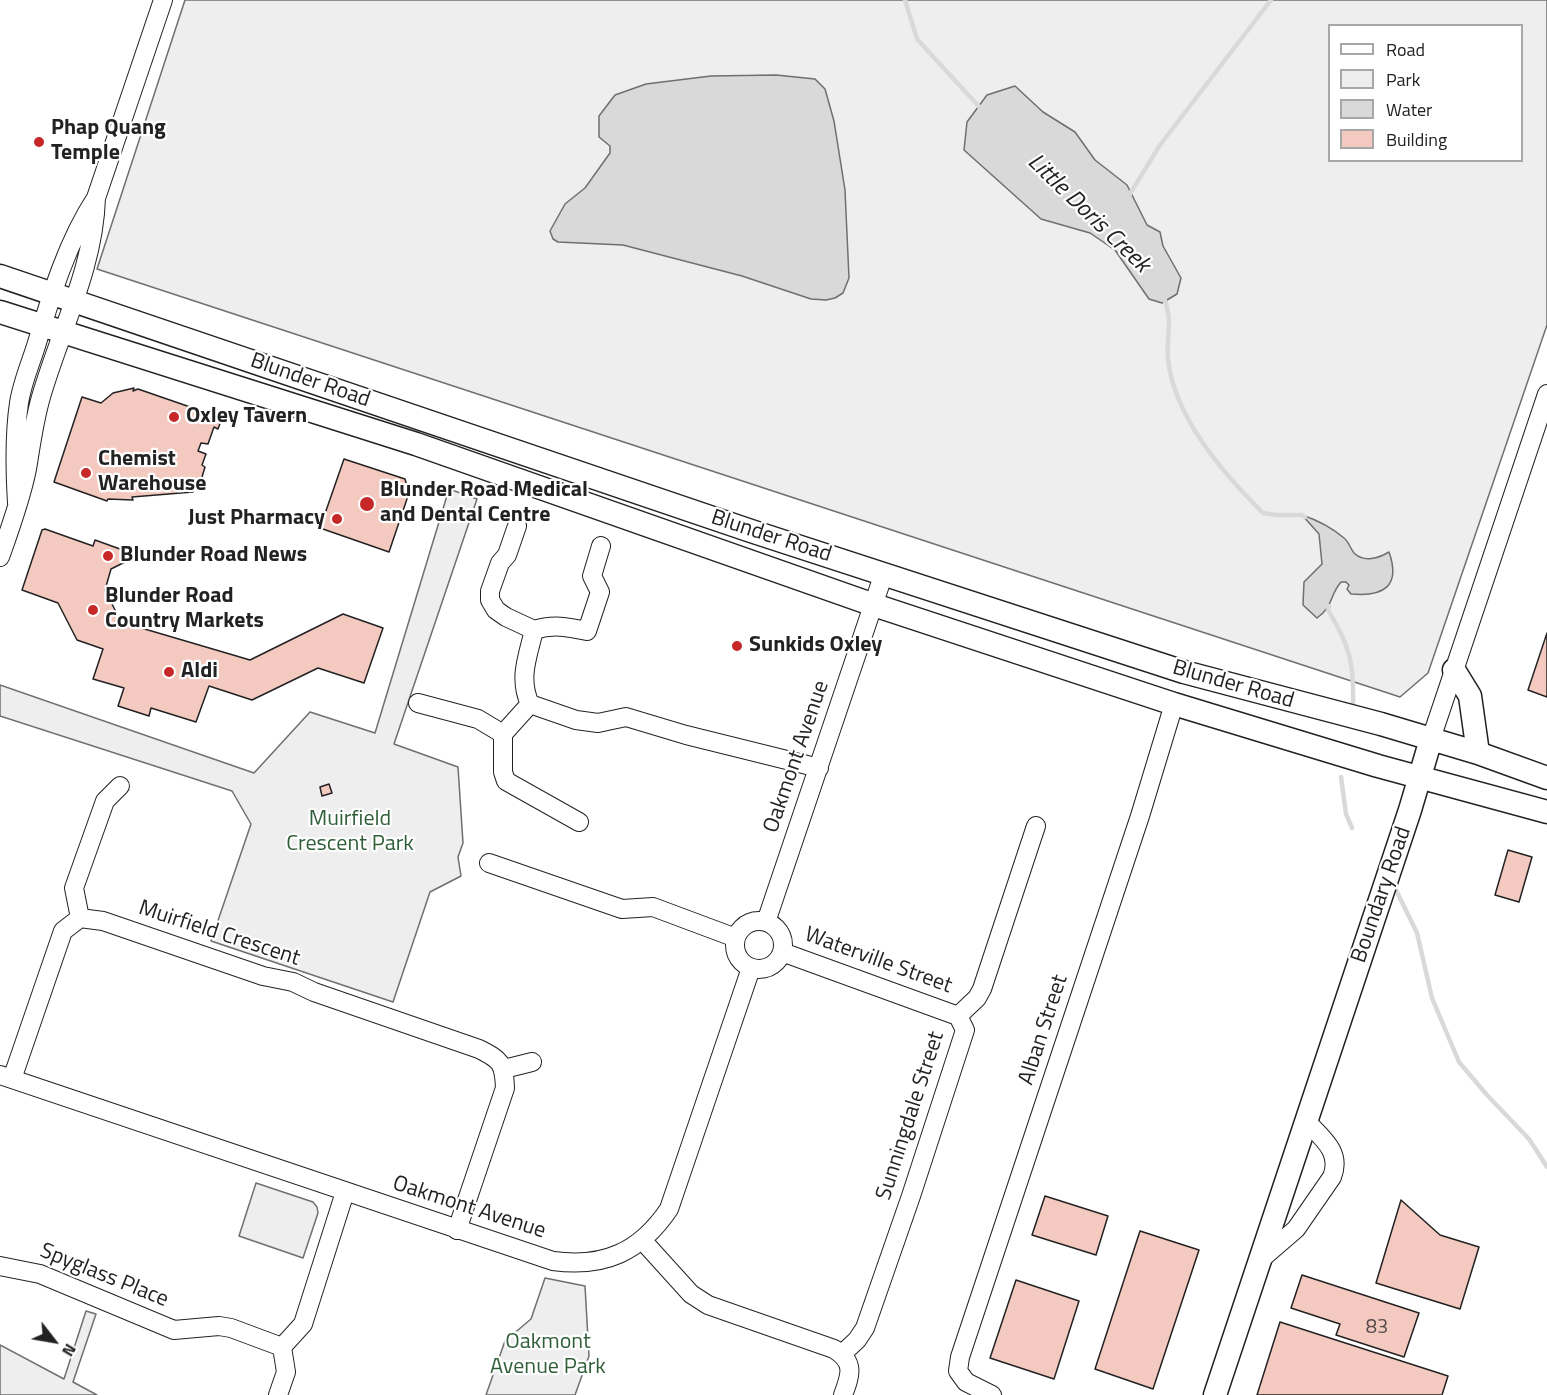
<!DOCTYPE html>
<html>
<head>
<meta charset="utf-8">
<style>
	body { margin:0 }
	#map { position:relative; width:1547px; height:1395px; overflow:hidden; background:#fff; font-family:"Titillium Web",sans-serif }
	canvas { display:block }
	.legend { position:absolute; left:1328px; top:24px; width:195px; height:138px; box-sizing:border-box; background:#fff; border:2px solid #a7a7a7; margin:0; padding:8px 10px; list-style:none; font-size:18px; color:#222 }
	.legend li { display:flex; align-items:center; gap:12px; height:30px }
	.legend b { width:30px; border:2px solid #a7a7a7 }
	.north { position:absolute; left:24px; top:1311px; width:60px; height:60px; -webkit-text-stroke:4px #fff; paint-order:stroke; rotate:121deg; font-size:16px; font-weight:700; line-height:24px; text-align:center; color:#222 }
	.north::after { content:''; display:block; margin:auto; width:21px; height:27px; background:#222; clip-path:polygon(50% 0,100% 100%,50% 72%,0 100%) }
</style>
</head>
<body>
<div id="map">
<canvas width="1547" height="1395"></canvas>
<ul class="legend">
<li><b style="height:8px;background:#fff"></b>Road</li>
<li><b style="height:16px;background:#eee"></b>Park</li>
<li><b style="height:16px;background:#d9d9d9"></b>Water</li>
<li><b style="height:16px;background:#f3c9c0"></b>Building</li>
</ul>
<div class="north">N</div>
</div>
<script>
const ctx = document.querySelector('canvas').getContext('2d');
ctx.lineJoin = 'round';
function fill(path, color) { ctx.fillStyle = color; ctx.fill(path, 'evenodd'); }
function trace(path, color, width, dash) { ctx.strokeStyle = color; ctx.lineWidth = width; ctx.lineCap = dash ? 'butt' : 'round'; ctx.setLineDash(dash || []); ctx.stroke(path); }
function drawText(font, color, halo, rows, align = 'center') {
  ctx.font = font + ' "Titillium Web",sans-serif'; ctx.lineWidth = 4.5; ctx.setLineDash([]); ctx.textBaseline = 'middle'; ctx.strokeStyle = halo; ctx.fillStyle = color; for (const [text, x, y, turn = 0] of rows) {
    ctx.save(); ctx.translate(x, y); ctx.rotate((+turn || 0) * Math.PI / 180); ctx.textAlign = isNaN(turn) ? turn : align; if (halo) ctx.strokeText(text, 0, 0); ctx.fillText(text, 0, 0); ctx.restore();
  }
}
const green = new Path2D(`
	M185,0H1547V325L1428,673L1400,697L97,269ZM1330,26H1522V160H1330Z
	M449,489L477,499L394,744L458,767L463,843L458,857L461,876L430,892L393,1002L211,941L251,824L232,791L0,716V685L254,773L310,712L375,733Z
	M256,1183L313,1202L317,1207L318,1213L303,1258L239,1236Z
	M545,1278L585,1286L589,1356L575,1395H486L505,1341L531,1319Z
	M86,1311L96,1314L73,1382L97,1395H0V1345L64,1379Z`);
fill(green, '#eee');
trace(green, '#6f6f6f', 1.5);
const water = new Path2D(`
	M776,75L815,79L825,89L834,121L845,190L849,278L843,293L835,298L826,300L811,299L742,276L623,245L558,242L553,239L550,231L565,204L585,188L610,153V146L599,137V116L615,95L646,84L711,76Z
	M1015,86L1043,112L1075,132L1095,160L1127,185L1147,225L1160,232L1163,246L1181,278L1177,294L1162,303L1149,299L1115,250L1090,233L1041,219L964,150L967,122L987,95Z
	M1302,515C1317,520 1331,527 1344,538C1349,542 1350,548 1354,553C1364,563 1379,558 1389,552C1401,586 1384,597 1351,594L1347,589L1349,585L1346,582H1341C1329,596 1334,606 1317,618L1303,605L1304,582L1322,564L1319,534Z`);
fill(water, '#d9d9d9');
trace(water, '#6f6f6f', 1.5);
trace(new Path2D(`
	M905,0L917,39L983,111
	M1128,197L1160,145L1271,0
	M1163,296C1174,320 1166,334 1168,359C1174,417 1223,473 1263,513L1276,515H1302L1305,517
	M1329,606L1328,610C1350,646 1354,663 1353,705
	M1341,777L1346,814L1352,828
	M1396,890L1417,933L1432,998L1459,1062L1487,1095L1529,1139L1547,1167`), '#d9d9d9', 4.5);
const building = new Path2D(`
	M134,388L133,391L138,389L222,418L218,429L214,427L208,444L201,443L198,451L206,454L202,465L205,467L199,487L195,486L193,492L132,497L133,500L108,499L107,501L54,482L82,397L101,403L113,393Z
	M344,459L405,479L409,493L389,552L320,528Z
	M45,529L93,546L95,540L131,553L129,560L111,569L105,590L121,622L250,660L343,614L383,628L364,683L318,668L252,700L209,686L196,722L151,708L149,716L118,706L124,688L93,679L103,649L77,640L58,603L22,590L42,530Z
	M1547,633V697L1528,690Z
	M329,784L332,793L322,796L320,787Z
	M1508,850L1532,857L1519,902L1495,895Z
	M1045,1196L1108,1216L1096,1255L1032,1235Z
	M1401,1200L1440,1235L1479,1247L1460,1309L1376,1283Z
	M1140,1231L1199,1250L1153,1389L1095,1369Z
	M1302,1275L1419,1313L1404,1357L1336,1335L1340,1324L1291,1308Z
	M1016,1280L1079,1301L1054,1379L990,1358Z
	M1280,1322L1448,1376L1442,1395H1257Z`);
fill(building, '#f3c9c0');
trace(building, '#222', 1.5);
const minor = new Path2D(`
	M17,503C15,470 14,436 19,403C22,383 30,365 36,346C51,296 67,242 96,198L163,0
	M517,526L507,555L500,563L490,591V600L496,610L506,617L534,630C553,624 568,627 587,631L600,592L592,576L601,546
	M0,557C10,529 21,499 27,469C31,445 34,421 41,397C60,331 94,268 96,198
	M418,703L478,719L503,734V772L506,781L579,822
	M530,704L576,720L598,723L626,717L686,735L819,768
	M503,734L530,704C518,678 528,656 534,630
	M1431,739L1547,394
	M489,863L622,909L653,907L736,938
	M80,918L74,888L105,801L120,786
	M735 945a24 24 0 1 1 48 0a24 24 0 1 1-48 0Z
	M766,922L884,573
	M782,952L958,1016
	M958,1016L977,998L982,989L1036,826
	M504,1069L532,1062
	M0,1075L553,1261C604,1268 640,1252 669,1209L751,968
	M12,1079L63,931L80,918L103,921L263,976L293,982L314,992L479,1049C501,1060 504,1063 505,1088L457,1230
	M643,1241L691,1294L708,1305L834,1349C855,1362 851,1374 843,1395
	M1260,1260L1296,1229L1332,1177C1342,1152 1322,1138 1306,1121
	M0,1266L40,1274L174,1330L219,1326L231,1328L282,1347
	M842,1354L857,1340L865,1328L911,1196L965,1030L958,1016
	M278,1395L286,1372L282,1347L303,1324L345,1192
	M992,1395L966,1382L958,1371L960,1357L1140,816L1174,704`);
const major = new Path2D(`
	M0,276L751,531L1184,672L1381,724L1478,753L1547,778
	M0,312L416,444L874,605L1174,704L1378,766L1547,812
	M1454,670L1470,696L1478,753
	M1215,1395L1410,810L1431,739`);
trace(minor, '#222', 20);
trace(major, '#222', 25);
trace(minor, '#fff', 18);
trace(major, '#fff', 22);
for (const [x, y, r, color] of [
	[39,142,6,"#c62828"],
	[174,417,6,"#c62828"],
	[86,473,6,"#c62828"],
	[367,504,8,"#c62828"],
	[337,519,6,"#c62828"],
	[108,556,6,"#c62828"],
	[93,610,6,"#c62828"],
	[737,646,6,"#c62828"],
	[169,672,6,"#c62828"]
]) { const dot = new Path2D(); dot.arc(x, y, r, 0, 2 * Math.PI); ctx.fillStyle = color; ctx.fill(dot); trace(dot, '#fff', 2); }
drawText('20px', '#564c4a', null, [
	["83",1377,1328]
]);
drawText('bold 22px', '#222', '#fff', [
	["Phap Quang",51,129],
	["Temple",51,154],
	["Oxley Tavern",186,417],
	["Chemist",98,460],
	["Warehouse",98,485],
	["Blunder Road Medical",380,491],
	["and Dental Centre",380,516],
	["Just Pharmacy",325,519,"right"],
	["Blunder Road News",120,556],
	["Blunder Road",105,597],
	["Country Markets",105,622],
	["Sunkids Oxley",749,646],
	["Aldi",181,672]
], 'left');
drawText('22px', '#222', '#fff', [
	["Blunder Road",310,381,19],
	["Blunder Road",771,537,18],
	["Blunder Road",1233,685,16],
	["Oakmont Avenue",797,757,-71],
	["Boundary Road",1382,895,-71],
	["Muirfield Crescent",219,934,18],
	["Waterville Street",878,961,20],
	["Alban Street",1044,1030,-72],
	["Sunningdale Street",911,1116,-72],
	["Oakmont Avenue",469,1208,18],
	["Spyglass Place",104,1276,22]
]);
drawText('22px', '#2f5e38', '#fff', [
	["Muirfield",350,820],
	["Crescent Park",350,845],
	["Oakmont",548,1343],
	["Avenue Park",548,1368]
]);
drawText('italic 24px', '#222', '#fff', [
	["Little Doris Creek",1088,214,44]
]);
</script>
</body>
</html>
